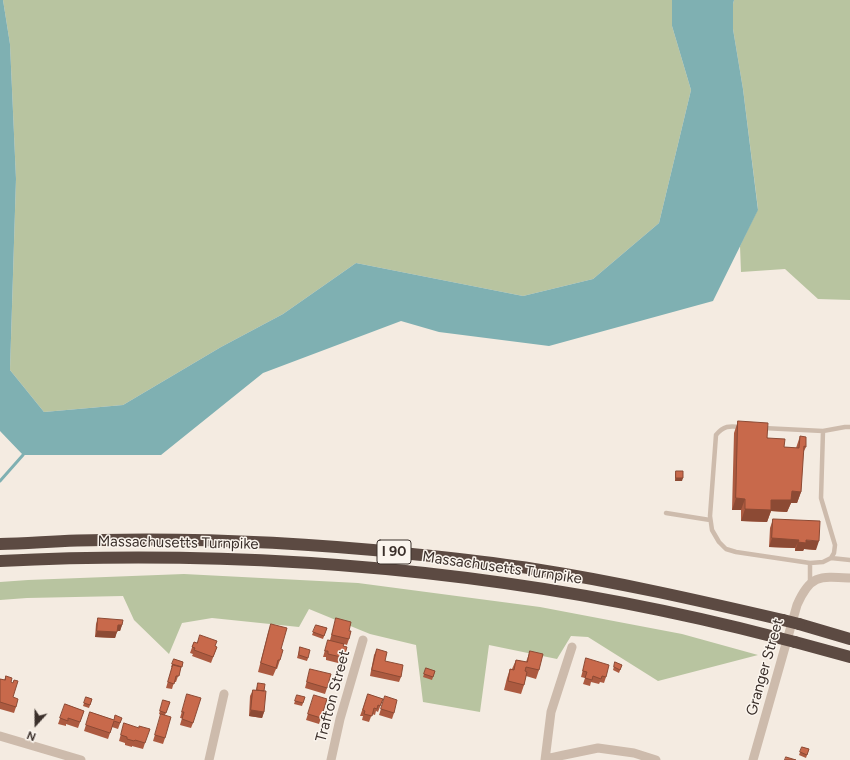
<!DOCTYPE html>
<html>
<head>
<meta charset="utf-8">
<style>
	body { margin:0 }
	#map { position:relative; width:850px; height:760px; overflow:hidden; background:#f4ebe1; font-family:Figtree,sans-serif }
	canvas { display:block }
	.north { position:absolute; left:16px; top:704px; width:40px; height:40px; -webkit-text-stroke:3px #fbf5ee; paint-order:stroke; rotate:201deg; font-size:11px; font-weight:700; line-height:16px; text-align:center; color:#3b302b }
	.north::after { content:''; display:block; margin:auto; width:14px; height:18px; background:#3b302b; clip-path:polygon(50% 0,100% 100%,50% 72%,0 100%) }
</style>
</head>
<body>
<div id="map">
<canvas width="850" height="760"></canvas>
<div class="north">N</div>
</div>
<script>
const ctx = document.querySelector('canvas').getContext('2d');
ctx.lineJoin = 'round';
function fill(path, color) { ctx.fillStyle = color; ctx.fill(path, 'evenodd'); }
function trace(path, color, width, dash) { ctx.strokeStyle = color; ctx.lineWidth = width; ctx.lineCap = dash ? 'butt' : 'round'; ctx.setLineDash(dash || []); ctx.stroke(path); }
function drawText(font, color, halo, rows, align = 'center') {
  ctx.font = font + ' Figtree,sans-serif'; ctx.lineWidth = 3; ctx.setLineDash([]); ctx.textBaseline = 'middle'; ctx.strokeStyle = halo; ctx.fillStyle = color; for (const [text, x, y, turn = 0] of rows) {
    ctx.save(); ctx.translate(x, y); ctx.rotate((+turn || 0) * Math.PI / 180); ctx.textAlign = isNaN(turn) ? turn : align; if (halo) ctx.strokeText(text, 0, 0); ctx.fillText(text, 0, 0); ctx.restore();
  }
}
fill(new Path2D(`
	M3,0H672V26L691,90L659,223L593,279L523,296L356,263L283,314L221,347L123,405L44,412L10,370L16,179L10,44Z
	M734,0H850V300L818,299L785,269L741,272L740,246L758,209L743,89L733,29V4Z
	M184,574L358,583L540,607L682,634L758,655L658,681L588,637L571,636L557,659L489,645L480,712L423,702L416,645L370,634L309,609L299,627L212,618L182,623L169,654L134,620L123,596L27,598L0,600V582L28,580Z`), '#b8c4a0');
fill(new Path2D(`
	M0,0H3L10,44L16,179L10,370L44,412L123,405L221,347L283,314L356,263L523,296L593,279L659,223L691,90L672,26V0H734L733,4V29L743,89L758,210L713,301L549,346L439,332L401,321L263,373L161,455H23L0,431Z`), '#7fb0b2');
trace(new Path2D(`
	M0,481L23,455`), '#7fb0b2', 3);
trace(new Path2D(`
	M741,427C730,426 724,425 716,435L710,516L712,530L719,542L726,549L736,552L810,563V584
	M763,428L823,431L845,427H850
	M666,513L710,520
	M831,558L850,560
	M810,563L823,562L831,558L834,553L835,545L821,498L823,431`), '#cdbbac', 4.5);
trace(new Path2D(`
	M0,736L81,760
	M546,759L564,755L598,748L634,753L656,760
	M209,760L224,694
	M331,760L340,719L363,640
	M545,760L551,712L572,647
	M753,760L797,605C810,575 819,576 850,578`), '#cdbbac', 9);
trace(new Path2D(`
	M0,544C34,543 69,540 103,540C204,538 304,543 404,553C448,558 491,562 534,569C618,582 701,601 783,620
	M0,561C262,548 525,572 779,638
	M799,624L850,639
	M795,642L850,657`), '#5c4a42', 12);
trace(new Path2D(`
	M783,620L799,624
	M779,638L795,642`), '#5c4a42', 12);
fill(new Path2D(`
	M738,421L784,447L796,448L800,436L806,447L803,453L801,492L797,503H791L787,512L771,511L767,522L741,521V510H732L734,433Z
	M676,471L682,481H675V474Z
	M773,519L816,550L804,549L803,551H795V548L769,547L770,528Z
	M98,618L122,625L120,631H117L115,638L95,637L96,624Z
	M336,618L349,631V639L347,645L344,644L343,646L344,657L342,663L339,662L338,663L326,660V657H323L328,640H330Z
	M271,624L281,649L280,660L277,669H276L273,676L258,672L268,633Z
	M316,625L327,628L323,639L312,635Z
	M194,642L197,643L217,647L211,663L192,656L193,654L190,653Z
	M300,647L308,658L307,661L297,658Z
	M377,649L385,661L401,677L399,682L370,676L374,655Z
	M530,651L539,670L536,679L526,676L524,685L521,694L504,690L507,678L510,669H512L516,660L526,662Z
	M586,658L606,677L604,683L600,682L599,684L591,682L590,686L583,684L585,678L581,677Z
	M174,659L183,662L176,682H174L172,689L166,688L172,667H171Z
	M615,662L622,665L619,673L613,670Z
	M426,668L435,671L432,680L423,677Z
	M310,669L327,688L325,694L305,688Z
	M6,676L11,682L13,697L16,707L14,713L0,709V679L4,680Z
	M258,683L264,691V712L262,718L249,716L250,696L253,690H256Z
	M187,694L193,723L191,728L180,725L182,718H180Z
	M368,694L383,699L378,712L376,711L375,715L372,714L369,722L362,720L363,716H360Z
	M297,695L303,703L302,706L294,704Z
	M314,695L321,718L319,724L306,720Z
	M385,696L394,713L392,719L379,715Z
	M86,697L92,699L89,708L83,706Z
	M163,700L170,702L165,715V738L163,744L153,741L161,715L159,714Z
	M65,704L84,711L78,728L66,724V726L58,724Z
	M90,712L114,720L122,718L118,729L112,727L108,739L84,731Z
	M124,723L145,743L143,749L132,746V747L125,745V743L119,741Z
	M802,747L809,749L806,758L799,755Z`), '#ac5a40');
fill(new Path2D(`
	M676,478H683L682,481H675Z
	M792,491L801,492L797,503H791L787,512L771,511L767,522L741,521L745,509L771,500Z
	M736,498L745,499L741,510H732Z
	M772,538L799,540L795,548L769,547Z
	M806,540L819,541L816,550L804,549L803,551H795L798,542Z
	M118,625H122L120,631H115Z
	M97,631L117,632L115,638L95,637Z
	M251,710L264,712L262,718L249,716Z`), '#8c4a34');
const building = new Path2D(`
	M738,421L768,423L767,438L785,439L784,447L799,448L800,436L806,437V447L804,446L801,492L792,491L791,500H771V510L745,509V499L736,498Z
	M676,471H683V478H676Z
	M773,519L820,521L819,541L806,540V543L798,542L799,540L772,538Z
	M98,618L123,620L122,625H118L117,632L97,631Z
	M336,618L351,622L349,631H351L349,639L332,635Z
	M271,624L287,628L281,649L283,650L280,660H278L276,668L261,663Z
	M316,625L327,628L324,636L313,632Z
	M200,635L217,641L215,646L217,647L213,657L194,650L195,648L192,647L194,642L197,643Z
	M328,640L344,644L343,646L347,647L344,657L341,656V657L328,654V651H325Z
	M300,647L310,650L308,658L299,655Z
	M377,649L387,652L385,661L403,665L401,677L372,670Z
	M530,651L543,654L539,670L526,667L525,671L527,672L524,685L508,681L510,669L514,670L516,660L527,662Z
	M586,658L609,665L606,677L602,676L601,679L593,676L592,680L585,678L587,672L583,671Z
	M174,659L183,662L182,667L172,664Z
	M615,662L622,665L620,670L614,667Z
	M173,665L181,667L179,676H176L174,684L168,682Z
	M426,668L435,671L433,677L424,674Z
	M310,669L331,674L327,688L307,682Z
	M6,676L12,678L11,682L13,683L14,680L18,681L13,697L18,699L16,707L0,702V679L5,680Z
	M258,683L265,684L264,691L257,690Z
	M253,690L266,691L264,712L251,710Z
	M187,694L201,698L193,723L182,719L184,712H182Z
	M368,694L383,699L380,706L378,705L377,709L374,708L372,716L364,714L365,711L363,710Z
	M297,695L305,697L303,703L295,701Z
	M314,695L327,699L321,718L308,714Z
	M385,696L397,700L394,713L381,709Z
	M86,697L92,699L90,705L84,703Z
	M163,700L170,702L166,713L160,711Z
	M65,704L84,711L80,722L68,718V721L60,718Z
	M90,712L114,720L115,715L122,718L120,723L114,721L110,733L86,725Z
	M161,714L171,717L165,738L155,735Z
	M124,723L139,728V726L150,729L145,743L135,740L134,741L127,739V737L121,735Z
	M802,747L809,749L807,755L800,752Z
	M786,757L796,760H785Z`);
fill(building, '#c8694b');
trace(building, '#8c4a34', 1);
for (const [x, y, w] of [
	[394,552,34]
]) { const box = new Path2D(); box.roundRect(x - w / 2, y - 12, w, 24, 3); ctx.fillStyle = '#fbf5ee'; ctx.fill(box); trace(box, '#3b302b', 1); }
drawText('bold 14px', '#3b302b', null, [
	["I 90",394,552]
]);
drawText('15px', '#3b302b', '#fbf5ee', [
	["Massachusetts Turnpike",178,543,1],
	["Massachusetts Turnpike",502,568,8],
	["Granger Street",765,667,-74],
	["Trafton Street",333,696,-75]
]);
</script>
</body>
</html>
